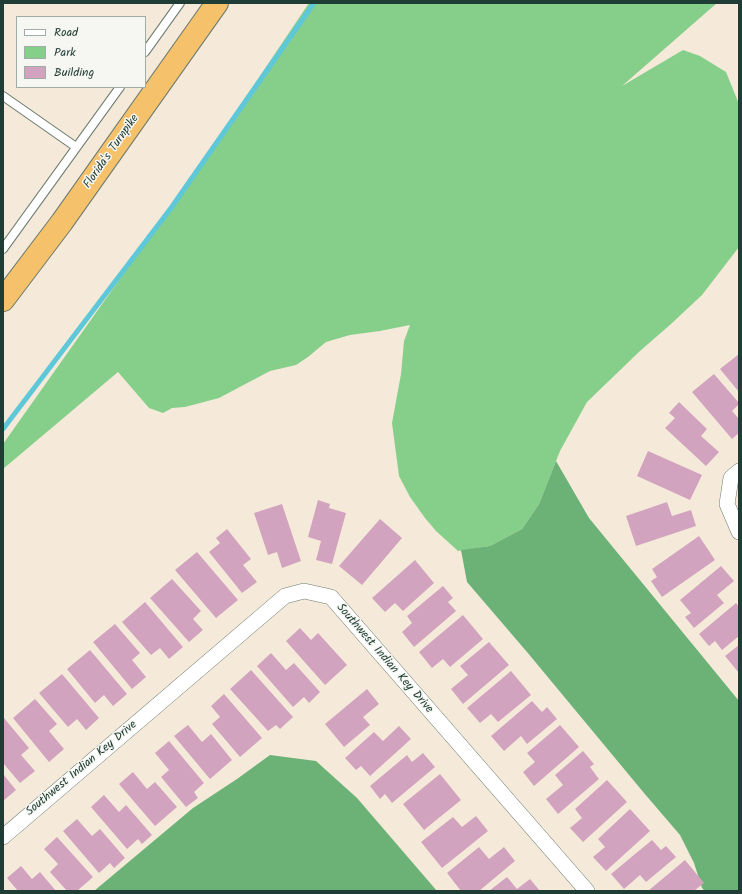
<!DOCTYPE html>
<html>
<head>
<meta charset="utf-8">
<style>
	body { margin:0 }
	#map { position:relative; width:742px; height:894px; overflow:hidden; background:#f5eada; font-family:Kalam,sans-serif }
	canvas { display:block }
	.frame { position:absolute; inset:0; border:4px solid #1f3d34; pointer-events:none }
	.legend { position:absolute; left:16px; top:16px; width:130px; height:72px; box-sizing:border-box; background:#f6f6f2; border:1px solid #a0aca6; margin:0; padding:5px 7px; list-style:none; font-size:12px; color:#1f3d34 }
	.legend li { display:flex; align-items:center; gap:8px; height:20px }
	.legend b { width:20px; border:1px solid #a0aca6 }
</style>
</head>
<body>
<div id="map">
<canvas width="742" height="894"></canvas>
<div class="frame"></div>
<ul class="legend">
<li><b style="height:5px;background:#fff"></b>Road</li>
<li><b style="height:11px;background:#86cf8b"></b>Park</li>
<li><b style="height:11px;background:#d2a3bf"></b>Building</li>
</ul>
</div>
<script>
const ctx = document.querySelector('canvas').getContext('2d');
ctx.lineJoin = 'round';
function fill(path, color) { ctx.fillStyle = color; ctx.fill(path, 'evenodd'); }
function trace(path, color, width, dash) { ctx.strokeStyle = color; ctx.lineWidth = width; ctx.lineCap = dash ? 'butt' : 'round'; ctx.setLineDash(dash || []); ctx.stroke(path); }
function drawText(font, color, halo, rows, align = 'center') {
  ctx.font = font + ' Kalam,sans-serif'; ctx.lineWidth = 3; ctx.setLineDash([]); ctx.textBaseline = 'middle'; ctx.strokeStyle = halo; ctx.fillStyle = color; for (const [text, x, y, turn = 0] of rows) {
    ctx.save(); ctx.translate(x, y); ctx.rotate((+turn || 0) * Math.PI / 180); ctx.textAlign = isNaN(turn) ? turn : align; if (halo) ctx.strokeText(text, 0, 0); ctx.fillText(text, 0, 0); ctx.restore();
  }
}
fill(new Path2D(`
	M309,3H717L622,86L683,50L700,56L726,72L739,104V247L702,295L671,324L640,351L587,402L560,451L539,504L522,529L490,546L458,551L436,531L425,518L410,497L399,476L392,423L401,374L404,341L410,325L380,331L350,335L326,342L308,357L296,365L270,371L219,398L185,407L172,408L163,413L149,408L118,372L3,469V444L192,177Z`), '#86cf8b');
fill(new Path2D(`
	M556,461L589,518L739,701V891H705L702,888L694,863L680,835L644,793L527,652L467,582L461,550L490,546L522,529L539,504Z
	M270,755L316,761L357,798L437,891H94L193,808L237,779Z`), '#6cb277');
trace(new Path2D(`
	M3,429L171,208L314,3`), '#5ec8d9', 5);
fill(new Path2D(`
	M739,354V392L720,369Z
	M714,374L739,403V404L732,411L739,419V433L732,439L692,392Z
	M679,402L707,429L701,436L719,452L706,466L665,428L675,418L669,413Z
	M648,451L702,475L690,500L637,476Z
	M318,500L330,504L329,508L346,513L332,564L316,560L321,541L308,537Z
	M667,502L672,516L691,510L696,526L636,546L626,516Z
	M282,504L301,561L282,568L277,552L268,555L254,513Z
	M380,519L402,538L362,585L339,566Z
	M227,529L251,559L243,565L257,582L242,593L209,552L220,543L216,538Z
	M699,536L715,560L662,597L651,581L657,577L652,569Z
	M197,552L238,600L216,618L175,570Z
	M415,560L434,583L403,611L395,603L385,612L372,598Z
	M721,566L734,581L717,595L724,603L694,628L685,617L691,613L680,600Z
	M172,579L201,611L193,619L203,630L189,642L150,598Z
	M443,586L453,598L448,602L456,611L414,647L402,632L412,623L407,616Z
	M145,602L183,647L169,659L160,648L151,655L122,622Z
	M736,603L739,607V636L722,650L715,641L709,646L699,634Z
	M463,615L483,639L450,667L443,659L432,668L419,652Z
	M115,624L140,653L132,660L146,677L132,689L93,642Z
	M300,628L311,640L318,633L347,665L325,685L286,641Z
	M489,642L509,665L463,704L451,689L468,675L460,666Z
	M739,645V673L725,656Z
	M90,650L127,694L113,706L104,695L95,703L67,669Z
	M271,653L286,670L294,663L320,692L309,703L304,697L293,707L257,666Z
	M251,670L293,717L280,729L276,725L268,731L230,689Z
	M511,671L531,695L498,722L491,714L480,723L467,708Z
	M62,674L99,718L86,730L77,719L68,727L39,693Z
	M367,689L379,704L363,717L370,725L344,747L325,724Z
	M224,694L262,738L240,757L212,724L220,717L211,706Z
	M35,699L57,724L49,731L64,749L49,762L13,718Z
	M532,701L542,712L547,707L557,719L527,744L521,736L504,751L491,736Z
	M4,718L29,748L21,755L35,771L20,783L3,763V719Z
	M188,725L202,742L211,734L232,760L210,779L174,736Z
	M560,725L579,747L534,786L523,772L535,762L527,753Z
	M399,726L411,739L370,776L361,766L356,770L345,758L374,732L383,741Z
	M169,741L204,783L194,792L198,798L186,807L161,777L169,770L155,753Z
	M583,751L594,764L590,767L599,779L558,814L546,799L563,785L555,775Z
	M423,753L435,767L392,803L385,794L380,799L370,786L407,755L412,762Z
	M133,772L147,789L155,782L177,807L155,826L119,784Z
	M3,774L16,790L3,801Z
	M440,774L461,800L424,830L403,804Z
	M607,780L627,802L583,842L570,828L582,818L575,809Z
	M104,795L119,812L126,805L152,835L142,844L138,839L127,849L91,807Z
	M630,809L650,831L606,871L593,857L605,847L598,839Z
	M476,816L488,831L442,868L421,842L453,817L462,827Z
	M77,819L92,836L100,829L125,858L114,868L110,863L99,873L63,831Z
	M57,837L93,877L77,891H67L50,872L58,864L44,849Z
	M652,840L661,850L666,846L676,857L646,882L640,875L624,889L611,874Z
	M479,847L489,859L504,847L515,861L479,891H461L447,873Z
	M685,860L704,883L694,891H648Z
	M21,866L32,879L40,872L56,891H18L7,878Z
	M507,877L517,889L530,879L540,891H489Z`), '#d2a3bf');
const lane = new Path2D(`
	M145,52L180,3
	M3,96L76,147
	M3,249L120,87`);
const street = new Path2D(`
	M739,471L731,478L727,504L739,532
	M3,837L285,596L304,591L331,597L587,891`);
const highway = new Path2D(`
	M3,300L62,222L217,3`);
trace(lane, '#6a7a6e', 10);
trace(street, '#6a7a6e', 16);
trace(highway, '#6a7a6e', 24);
trace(lane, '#fff', 8);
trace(street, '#fff', 15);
trace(highway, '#f6c16b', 22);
drawText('12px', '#1f3d34', '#f6f6f2', [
	["Florida's Turnpike",112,152,-55],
	["Southwest Indian Key Drive",384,659,49],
	["Southwest Indian Key Drive",82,769,-40]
]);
</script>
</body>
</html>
